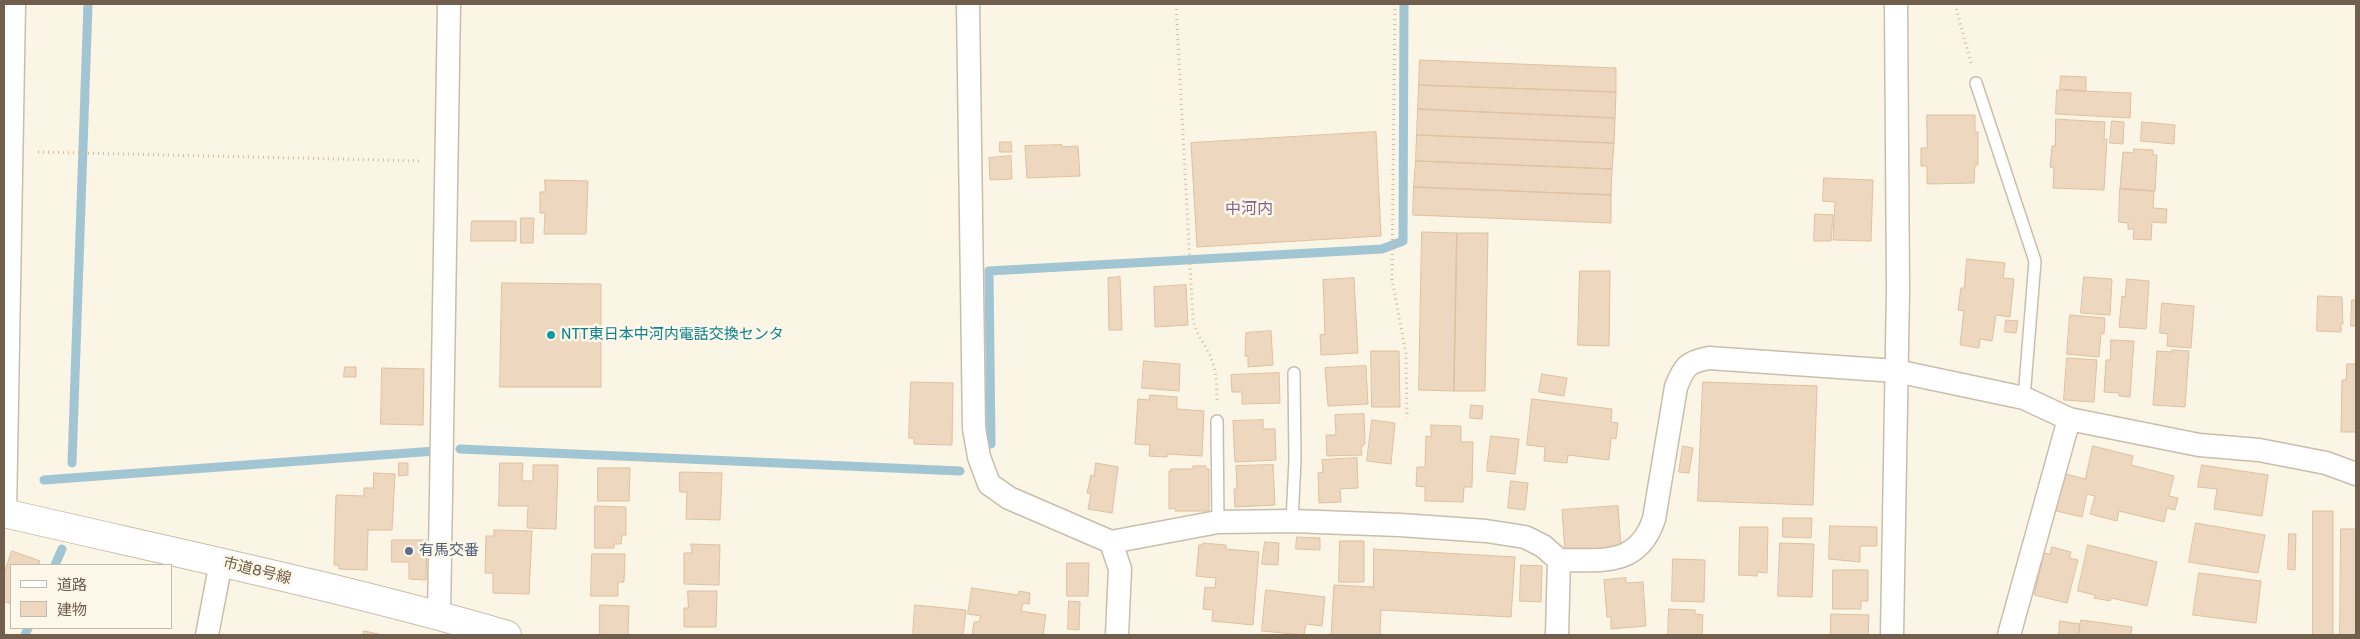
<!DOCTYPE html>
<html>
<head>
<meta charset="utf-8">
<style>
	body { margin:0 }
	#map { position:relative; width:2360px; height:639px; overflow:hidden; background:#faf5e4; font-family:Rubik,"Noto Sans JP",sans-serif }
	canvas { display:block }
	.frame { position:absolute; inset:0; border:5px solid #715e4c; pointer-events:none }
	.legend { position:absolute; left:10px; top:564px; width:162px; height:65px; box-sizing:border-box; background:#fdf8ea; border:1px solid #c5baab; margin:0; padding:6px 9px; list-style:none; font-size:15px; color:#715e4c }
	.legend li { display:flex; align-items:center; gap:10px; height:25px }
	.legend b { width:25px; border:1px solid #c5baab }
</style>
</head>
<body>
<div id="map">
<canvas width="2360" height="639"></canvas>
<div class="frame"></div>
<ul class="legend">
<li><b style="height:6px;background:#fff"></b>道路</li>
<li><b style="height:14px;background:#edd7be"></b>建物</li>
</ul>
</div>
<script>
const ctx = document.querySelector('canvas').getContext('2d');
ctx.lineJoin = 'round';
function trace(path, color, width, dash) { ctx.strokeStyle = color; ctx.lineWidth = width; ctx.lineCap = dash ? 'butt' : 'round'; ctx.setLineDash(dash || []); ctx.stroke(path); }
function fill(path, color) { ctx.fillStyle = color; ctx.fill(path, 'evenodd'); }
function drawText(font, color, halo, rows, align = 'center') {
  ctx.font = font + ' Rubik,"Noto Sans JP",sans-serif'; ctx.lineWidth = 5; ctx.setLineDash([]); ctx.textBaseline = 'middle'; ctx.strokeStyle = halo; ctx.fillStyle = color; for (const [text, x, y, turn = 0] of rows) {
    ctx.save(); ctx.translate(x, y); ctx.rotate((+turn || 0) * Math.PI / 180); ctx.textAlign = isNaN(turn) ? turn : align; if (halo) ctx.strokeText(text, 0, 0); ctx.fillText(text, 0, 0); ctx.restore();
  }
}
trace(new Path2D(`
	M991,444L989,271L1382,249L1403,241L1404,4
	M460,449L960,471
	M72,463L88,4
	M44,480L435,451
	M55,565L62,549
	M25,635L28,628`), '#a2c5d3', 9);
const building = new Path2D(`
	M1420,60L1616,68V92L1419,85Z
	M2061,76L2086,77V91L2060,89Z
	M1419,85L1616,92L1615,118L1418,109Z
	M2057,90L2131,93L2130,118L2056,114Z
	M1418,109L1615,118L1614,143L1417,135Z
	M1927,115H1975V132H1978V165H1975L1974,183L1927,184V166H1921V148H1927Z
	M2056,119L2105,122L2104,139H2107L2104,190L2053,188L2054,168L2050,167L2052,146H2055Z
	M2112,121L2124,122L2123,144L2110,143Z
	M2142,122L2175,125L2174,144L2141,141Z
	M1376,132L1381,236L1197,247L1191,143Z
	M1417,135L1614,143L1612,169L1416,161Z
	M1000,142H1011L1012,152H1000Z
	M1062,145V147L1078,146L1080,176L1027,178L1025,146Z
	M2134,149L2153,150V155H2157L2155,191L2120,188L2123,152L2133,153Z
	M1011,156L1012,179L990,180L989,158Z
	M1416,161L1612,169L1611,195L1414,187Z
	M1824,178L1873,180L1871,241L1833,240L1835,202L1823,201Z
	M545,180L588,181L586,234H544L545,213H540V192H545Z
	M1414,187L1611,195V223L1413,215Z
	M2120,189L2154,191L2153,208L2167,209L2166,223L2152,222L2151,240L2133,239L2134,229H2128V223L2119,222Z
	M1815,214L1833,215L1831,241H1814Z
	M521,218H534L533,243H521Z
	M472,221H516V241H471Z
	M1422,232L1457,233L1454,391L1419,390Z
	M1457,233H1488L1485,391H1454Z
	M1967,259L2005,263L2003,278L2014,279L2010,317L1996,315L1992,341L1980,339L1979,348L1960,345L1964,311L1958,310L1961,288H1964Z
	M1580,271H1610L1609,346L1578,345Z
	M1120,277L1122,330H1109L1108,278Z
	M2084,277L2112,279L2110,315L2081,313Z
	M1354,278L1358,353L1321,355L1320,335L1325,334L1323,280Z
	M2127,279L2149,281L2146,329L2119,327L2122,296L2125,297Z
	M502,283L601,284V387H500Z
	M1186,285L1188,325L1155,327L1154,287Z
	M2318,296L2342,297L2343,324H2341V332L2317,331Z
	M2352,300H2356V326H2351Z
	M2162,303L2194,306L2191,348L2167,346L2168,334L2160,333Z
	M2070,315L2105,318L2104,334L2101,333L2099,357L2067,354Z
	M2006,320L2018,321L2016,333L2005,332Z
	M1271,331L1273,365L1248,367V356H1245L1246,333Z
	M2111,340L2134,341L2130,397L2119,396V393L2104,392L2106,360H2110Z
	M2172,350L2189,351L2185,407L2153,405L2157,351L2172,352Z
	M1371,351H1399L1400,407H1372Z
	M2067,358L2097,360L2094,402L2064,400Z
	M1144,361L1180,364L1179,391L1142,388Z
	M2347,364H2356V432H2341L2342,380H2346Z
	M1366,366L1368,404L1328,406L1325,368Z
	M345,367H356V377H344Z
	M382,368L424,369L423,425L381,424Z
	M1279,373L1280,403L1242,404V392H1232L1231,375Z
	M1542,374L1567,378L1564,396L1539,392Z
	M911,382L953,383L952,445L914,444V438H909Z
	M1703,382L1817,386L1813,505L1698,501Z
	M1150,395L1177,397V409L1204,411L1202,456L1167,454V457L1149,456L1150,445L1135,444L1138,399L1149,400Z
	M1532,399L1612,409L1611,422L1618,423L1616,439L1611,438L1609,460L1568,455L1567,463L1544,461L1545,447L1527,445Z
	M1471,405L1483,406L1482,419L1470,418Z
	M1364,414L1365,443L1361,448L1362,455L1327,456L1326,435H1336L1335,415Z
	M1263,420V429H1275L1276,460L1235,462L1233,421Z
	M1372,420L1395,423L1391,464L1367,461Z
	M1431,425L1461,426V442H1473L1472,487H1464L1463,502L1425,501V487L1416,486L1417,467H1425L1426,436L1431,437Z
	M1491,436L1519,439L1515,474L1487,471Z
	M1683,446L1693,448L1689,473L1679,472Z
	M2093,446L2133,456L2131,465L2174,476L2169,496L2178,498L2175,510L2167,508L2164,522L2119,511L2117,521L2090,514L2095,496L2087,494L2082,517L2052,510L2062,473L2085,479Z
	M1357,458L1358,488L1340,489L1341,502L1319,503L1318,473L1323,472L1322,460Z
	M399,463H408V475L399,476Z
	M500,463H523L522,481H533V465H558L556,529L527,528L528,506H499Z
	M1096,463L1118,467L1112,513L1088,509L1091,494L1087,493L1091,475L1094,476Z
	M1273,465L1275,505L1235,507L1234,489H1237L1236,466Z
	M2202,465L2268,475L2262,516L2214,509L2217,489L2198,487Z
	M1193,466H1206V469H1209V511H1175V508L1169,509V471H1171V469H1193Z
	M598,468H630L629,501H598Z
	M680,472L722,473L720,520L686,519L687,492H680Z
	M374,473L395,474L392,530H368L367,570L339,569V565H334L336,495L364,496V488H373Z
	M1511,481L1528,483L1525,510L1508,508Z
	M595,506L626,507V535H622L621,544H614V548H595Z
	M1618,506L1621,547L1565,551L1562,510Z
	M2313,511H2333V635H2313Z
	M1783,518H1812L1811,538L1783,537Z
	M2196,523L2265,535L2258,573L2189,562Z
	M1830,526L1877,527V546H1860V562L1829,559Z
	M1740,527H1768L1767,573L1757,572V576L1739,575Z
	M2341,529H2356V635H2340Z
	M494,530L532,531L529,594L493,593V573H485L486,536H494Z
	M2289,534H2296L2295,570L2288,569Z
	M1297,537L1320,538V550L1296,549Z
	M392,540H427L426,580L409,579V562H392Z
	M1340,541H1364V582H1339Z
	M1265,542L1279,543L1278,565L1262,564Z
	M1203,543L1226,545V549L1259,552L1253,625L1212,621L1213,610L1203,609L1205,587L1215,588L1216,578L1196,576L1199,545H1203Z
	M1780,543L1814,544L1812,597L1778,596Z
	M691,544L720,545L719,585L684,584V553H692Z
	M2088,545L2157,562L2147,606L2111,598L2110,601L2094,598L2095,595L2078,591Z
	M2052,547L2071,552L2069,558L2078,560L2067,603L2034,595L2044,553L2050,554Z
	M1374,549L1515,557L1511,617L1381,610L1380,635H1331L1334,585L1373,587Z
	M12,551L40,561L39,565H11V604L4,601V574Z
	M592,554H625L624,582H618V596H591Z
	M1673,559L1705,560L1704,602L1672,601Z
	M1067,563H1089L1088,596H1067Z
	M1521,565L1542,566L1541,602L1520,601Z
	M1833,570H1868V601H1861V609H1833Z
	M2199,573L2261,581L2256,623L2193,615Z
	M1626,578V583L1643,582L1646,626L1611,629V617H1607L1604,580Z
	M972,588L1018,595L1019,591L1030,593L1029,604L1023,603L1021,611L1046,615L1043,635H972L974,622H979L981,616L968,614Z
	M1266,590L1325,597L1322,626L1306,624L1304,635L1262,631Z
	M688,591H717L716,627H684V608H688Z
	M1069,601L1080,602L1079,630L1068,629Z
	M600,605L629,606L628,635H600Z
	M915,605L966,610L963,635H913Z
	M1669,609L1695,610V614L1703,615L1702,635H1668Z
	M1831,614L1869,615L1868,635H1831Z
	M2081,620L2132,627L2131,635H2079Z
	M2060,621L2080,624L2078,635H2059Z
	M364,631L383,635H363Z`);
fill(building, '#edd7be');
trace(building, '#dfc0a0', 1);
const service = new Path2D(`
	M1976,83L2035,261L2024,398
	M1217,421L1218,522
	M1292,521L1295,460L1294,373`);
const minor = new Path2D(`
	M968,4L974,428L979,457L989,484L1009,498L1111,542L1218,522L1292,521L1400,525L1486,531L1525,537L1543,546L1559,560C1602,560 1638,567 1654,519L1676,387C1684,367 1687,362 1709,358L1896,371L2024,398L2069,419L2199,445L2259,450L2326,463L2356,474
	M5,514L14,4
	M1111,542L1120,569L1117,635
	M439,615L449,4
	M207,635L221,562
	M1557,635L1559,560
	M1892,635L1898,290L1896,4
	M2009,635L2069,419`);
const tertiary = new Path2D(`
	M4,513C172,552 342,587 507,635`);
trace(service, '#cbbdac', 14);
trace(minor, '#cbbdac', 25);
trace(tertiary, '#cbbdac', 30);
trace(new Path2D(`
	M1176,4L1193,320C1196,333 1202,340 1208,352C1217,368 1217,385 1217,402
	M1395,4L1392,279L1406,354L1407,418
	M1955,4L1971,63
	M38,152L422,161`), '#d2bba2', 3, [1, 4]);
trace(service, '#fff', 11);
trace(minor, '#fff', 22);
trace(tertiary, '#fff', 28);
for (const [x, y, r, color] of [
	[551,335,5,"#0f9aa8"],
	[409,551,5,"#5c6f8a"]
]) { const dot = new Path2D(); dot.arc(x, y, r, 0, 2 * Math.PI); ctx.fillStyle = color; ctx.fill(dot); trace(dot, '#fdf8ea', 2); }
drawText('15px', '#0d838f', '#fdf8ea', [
	["NTT東日本中河内電話交換センタ",561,335]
], 'left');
drawText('15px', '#4e5e75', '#fdf8ea', [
	["有馬交番",419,551]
], 'left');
drawText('15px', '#715e4c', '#fdf8ea', [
	["市道8号線",257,571,14]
]);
drawText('16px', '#85648c', '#fdf8ea', [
	["中河内",1249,209]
]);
</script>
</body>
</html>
